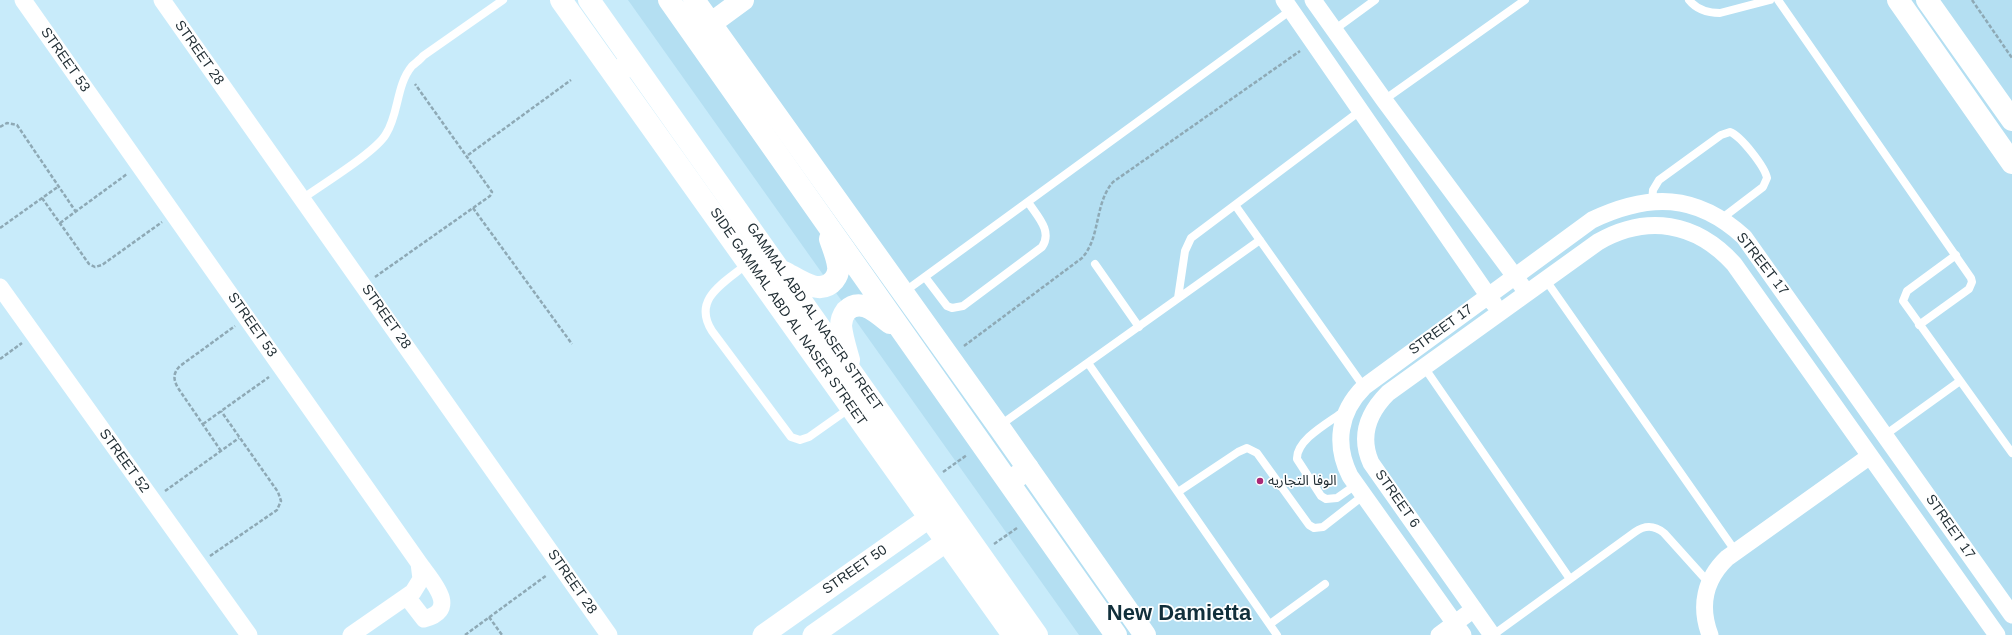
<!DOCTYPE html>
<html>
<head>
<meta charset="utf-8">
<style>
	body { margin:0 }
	canvas { display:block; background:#c8ebfa }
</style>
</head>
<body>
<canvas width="2012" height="635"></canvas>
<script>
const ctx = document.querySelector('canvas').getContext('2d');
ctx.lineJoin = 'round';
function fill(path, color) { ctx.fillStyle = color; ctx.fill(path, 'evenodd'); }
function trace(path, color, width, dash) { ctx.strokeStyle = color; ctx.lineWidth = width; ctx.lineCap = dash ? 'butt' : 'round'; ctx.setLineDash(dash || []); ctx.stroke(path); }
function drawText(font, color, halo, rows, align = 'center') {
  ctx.font = font + ' Arial,"Noto Sans Arabic",sans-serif'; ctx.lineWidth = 3.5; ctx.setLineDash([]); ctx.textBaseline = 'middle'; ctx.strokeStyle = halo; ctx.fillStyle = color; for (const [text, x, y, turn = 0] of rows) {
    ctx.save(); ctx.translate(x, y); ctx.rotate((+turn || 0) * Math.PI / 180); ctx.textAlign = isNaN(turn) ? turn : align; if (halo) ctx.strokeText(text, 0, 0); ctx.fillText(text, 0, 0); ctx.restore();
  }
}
fill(new Path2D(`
	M628,0H2012V635H1079Z`), '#b4dff2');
trace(new Path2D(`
	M1972,0L2012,58
	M0,127L7,123L17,125L76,212
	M468,155L571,80
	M42,198L89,264L95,267L102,265L162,222
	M473,208L572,344
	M60,223L127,174
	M0,228L59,186
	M375,277L490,196L492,192L415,84
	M964,346L1082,258C1101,237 1094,204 1113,182L1300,51
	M0,359L22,343
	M203,424L269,377
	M221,451L178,388C173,379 173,373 180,366L235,326
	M943,472L967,455
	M165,491L239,438
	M994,544L1017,528
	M210,556L277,510L281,501L278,492L221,411
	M489,617L502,635
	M465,635L547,575`), '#8ea9b5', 2.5, [4, 2]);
trace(new Path2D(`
	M1689,0C1697,10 1707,13 1720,13L1770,0
	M1778,0L1971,278L1972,282L1969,289L1919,325
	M1334,30L1375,0
	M1384,100L1525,0
	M302,199C321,185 376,152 386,134C399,114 396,85 412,66C415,63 420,60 423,56L503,0
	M1652,201L1653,190L1659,180L1721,135L1730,132C1741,136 1765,167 1767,178L1763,187L1721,219
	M1235,205L1364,387
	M1956,255L1907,291L1903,301L2012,453
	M748,263C726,282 691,298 712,331L791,437L800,440L809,437L850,408
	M1095,264L1139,327
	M925,277L947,306L952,308L963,306L1042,247C1053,231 1037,216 1028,202
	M1545,279L1736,552
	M904,292L1291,10
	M1178,298L1185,251L1191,238L1360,111
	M1088,363L1277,635
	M1424,367L1570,579
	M1343,412C1328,423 1296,440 1297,459L1321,496L1326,499L1337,498L1357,484
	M999,426L1260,240
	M1885,435L1960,381
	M1178,492L1238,452L1247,448L1257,453L1309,525L1314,528L1323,527L1364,495
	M1270,624L1325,584
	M1493,635L1635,532C1645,525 1654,525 1664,533L1709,583`), '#fff', 8);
trace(new Path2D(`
	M23,0L419,563L421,579L413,592L351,635
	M162,0L609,635
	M1284,0L1494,304
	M1313,0L1384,100L1522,286
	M0,287L249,635
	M407,597L424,619C461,610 431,580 419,563
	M1439,635L1474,609
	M1463,635L1350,476C1334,444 1339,412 1364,387L1592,220C1649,193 1696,193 1744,237L2012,615
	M1492,635L1371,463C1359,436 1368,413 1388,393L1598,242C1647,214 1696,222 1734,264L1997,635
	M1710,635C1699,606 1705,579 1727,558L1870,456`), '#fff', 17);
trace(new Path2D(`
	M763,635L943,508
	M813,635L960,532`), '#fff', 21);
trace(new Path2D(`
	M561,0L1013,635
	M694,0L999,427L1145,635
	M1898,0L2012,163
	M698,33L743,0`), '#fff', 22);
trace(new Path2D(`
	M589,0L1037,635
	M669,0L1116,635
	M1927,0L2012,120
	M615,75L632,61
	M784,272C798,279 820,297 834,280C837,276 839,271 838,266C837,257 833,248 830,239
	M849,360C846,349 842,337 841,326C841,321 843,315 846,311C861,296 878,314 890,323
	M1009,483L1028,468`), '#fff', 22);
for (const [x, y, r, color] of [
	[1260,481,4,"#aa2976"]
]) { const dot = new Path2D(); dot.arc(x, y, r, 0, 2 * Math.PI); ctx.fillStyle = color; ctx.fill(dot); trace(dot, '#fff', 1.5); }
drawText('14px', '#233036', '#fff', [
	["STREET 28",199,53,55],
	["STREET 53",65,60,55],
	["STREET 17",1762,264,52],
	["STREET 28",386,317,55],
	["SIDE GAMMAL ABD AL NASER STREET",788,317,55],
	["GAMMAL ABD AL NASER STREET",814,317,55],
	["STREET 53",252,325,55],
	["STREET 17",1441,330,-36],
	["STREET 52",124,461,54],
	["STREET 6",1397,499,55],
	["STREET 17",1950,527,55],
	["STREET 50",855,570,-35],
	["STREET 28",572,582,55]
]);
drawText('14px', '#233036', '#fff', [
	["الوفا التجاريه",1268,481]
], 'left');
drawText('bold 22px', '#112f3b', '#fff', [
	["New Damietta",1179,614]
]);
</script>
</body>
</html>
